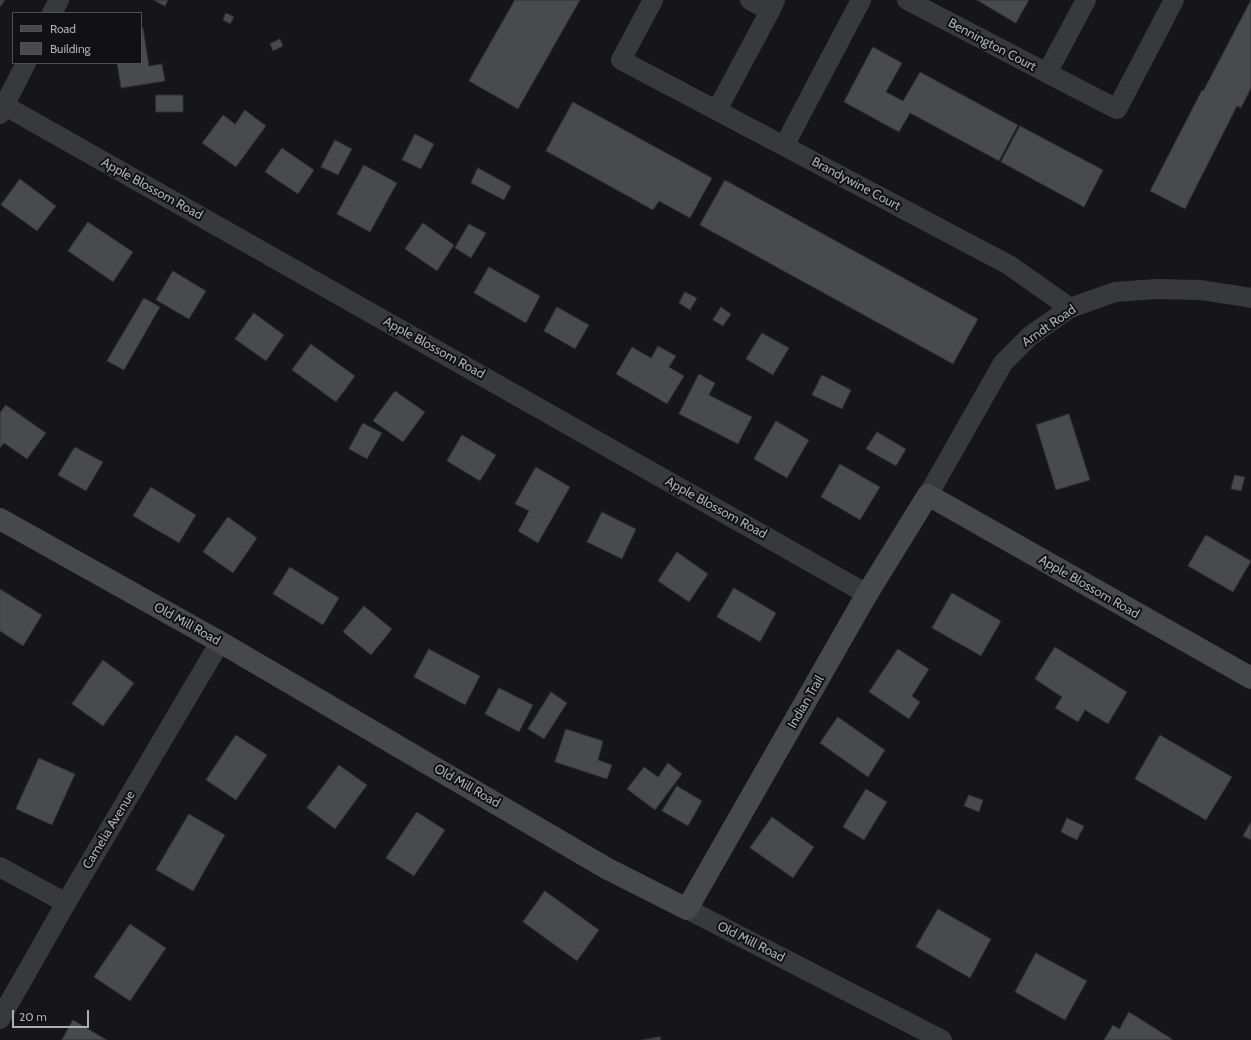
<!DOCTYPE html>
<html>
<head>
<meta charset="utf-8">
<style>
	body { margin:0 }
	#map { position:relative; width:1251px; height:1040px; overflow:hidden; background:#161618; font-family:Cabin,sans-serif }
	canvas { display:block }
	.legend { position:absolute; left:12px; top:12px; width:130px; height:52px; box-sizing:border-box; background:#111113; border:1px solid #4e5054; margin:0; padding:5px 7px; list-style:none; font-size:12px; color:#aaafb6 }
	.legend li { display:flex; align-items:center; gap:8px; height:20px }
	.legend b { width:20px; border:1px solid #4e5054 }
	.scale { position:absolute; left:12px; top:1010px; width:77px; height:18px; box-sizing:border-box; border:2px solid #aaafb6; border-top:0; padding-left:5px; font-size:12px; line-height:14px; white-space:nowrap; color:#aaafb6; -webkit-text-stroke:3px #111113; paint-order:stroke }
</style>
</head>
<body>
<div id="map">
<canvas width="1251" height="1040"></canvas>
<ul class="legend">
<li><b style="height:5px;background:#46484c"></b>Road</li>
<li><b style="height:11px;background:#484a4d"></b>Building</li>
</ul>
<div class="scale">20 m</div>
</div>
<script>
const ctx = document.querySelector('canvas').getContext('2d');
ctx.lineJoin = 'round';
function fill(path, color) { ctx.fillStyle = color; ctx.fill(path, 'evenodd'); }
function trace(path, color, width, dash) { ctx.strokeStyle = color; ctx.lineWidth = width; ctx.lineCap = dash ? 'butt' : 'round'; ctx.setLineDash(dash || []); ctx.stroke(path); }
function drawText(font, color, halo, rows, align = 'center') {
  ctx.font = font + ' Cabin,sans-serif'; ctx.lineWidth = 4; ctx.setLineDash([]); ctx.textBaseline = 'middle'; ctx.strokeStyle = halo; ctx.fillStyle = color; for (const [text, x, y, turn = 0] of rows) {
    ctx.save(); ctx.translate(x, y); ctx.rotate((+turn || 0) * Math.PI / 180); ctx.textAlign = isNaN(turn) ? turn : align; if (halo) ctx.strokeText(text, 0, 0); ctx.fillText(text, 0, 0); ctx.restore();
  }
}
const building = new Path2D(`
	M0,0H5L0,7Z
	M154,0H168L165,6Z
	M515,0H580L518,109L469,81Z
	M977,0H1029L1016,23Z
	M1251,0V88L1241,108L1237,106L1185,209L1150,191L1202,90L1203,91Z
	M226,13L234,17L230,24L223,20Z
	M141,28H143L149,66L162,64L165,81L121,88L117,63H141Z
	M280,39L283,46L273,51L270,44Z
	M873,47L902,63L886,92L903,101L920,72L1018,125L999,161L910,113L899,132L844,102Z
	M156,95H183V112H156Z
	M573,102L712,178L690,218L659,201L653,210L546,151Z
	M245,110L266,126L236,167L202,143L223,115L235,124Z
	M1020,126L1103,170L1084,207L1001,162Z
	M415,134L434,144L421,169L402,160Z
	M335,140L352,149L338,175L321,167Z
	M282,148L314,170L298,194L265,172Z
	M364,165L397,183L370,232L337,214Z
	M478,168L511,186L504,200L471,183Z
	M20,179L56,206L37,231L1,205Z
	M725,180L978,319L953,364L700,225Z
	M88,222L133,252L113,282L68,251Z
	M423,223L454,245L437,271L405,249Z
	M469,224L486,233L471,258L455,248Z
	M489,267L540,296L526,323L474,293Z
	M173,271L206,291L189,319L156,300Z
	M685,292L697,298L690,310L679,303Z
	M144,298L160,307L124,370L107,361Z
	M557,307L589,325L575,349L544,331Z
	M721,307L731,314L723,326L713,320Z
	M254,313L284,335L266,361L235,339Z
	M762,333L789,348L773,375L746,359Z
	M311,344L355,376L336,402L292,370Z
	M658,346L676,356L669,367L684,376L667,404L616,374L632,347L651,358Z
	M699,374L715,383L709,395L752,417L738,444L679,414Z
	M822,375L851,390L842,409L812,395Z
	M395,391L425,412L403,442L373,421Z
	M6,405L46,433L27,459L4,443L0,448V413Z
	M1069,414L1090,480L1056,490L1036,425Z
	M776,421L809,440L787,478L754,459Z
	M363,423L382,433L367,459L349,449Z
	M877,432L906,449L896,466L866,449Z
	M462,435L496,455L480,481L447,461Z
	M75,447L103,462L86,491L58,475Z
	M840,464L880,487L860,520L821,497Z
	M536,467L570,487L538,543L518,531L529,511L515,504Z
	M1235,475L1245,477L1241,491L1231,489Z
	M151,487L196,515L179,543L133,516Z
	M602,512L636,529L622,559L587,542Z
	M228,517L257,538L233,573L203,552Z
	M1206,535L1251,561L1233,592L1188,566Z
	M677,552L708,574L689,602L658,581Z
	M290,567L339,598L323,625L273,594Z
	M734,588L776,613L760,642L717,617Z
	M0,589L42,615L23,646L0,631Z
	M952,593L1001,621L981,656L932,628Z
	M364,606L392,629L371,655L343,632Z
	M1055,647L1127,692L1108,724L1085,710L1078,722L1055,708L1062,697L1035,679Z
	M429,649L480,676L465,705L414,677Z
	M898,649L929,669L912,696L920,702L909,719L869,692Z
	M103,660L134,683L103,726L72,704Z
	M499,688L533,705L519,732L485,714Z
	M551,692L567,703L544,739L528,729Z
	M838,717L885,750L868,777L820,743Z
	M566,729L603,741L598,760L612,765L607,779L555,762Z
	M236,735L267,755L236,800L206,780Z
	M1160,735L1232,777L1206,820L1135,779Z
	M39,758L75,774L52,825L16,809Z
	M668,763L682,774L655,810L627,789L644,767L658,777Z
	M339,765L367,785L335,829L307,808Z
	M677,786L702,801L688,826L662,811Z
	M866,789L887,802L864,840L843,827Z
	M969,795L983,800L979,812L964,806Z
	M417,812L445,830L414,876L386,858Z
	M189,814L225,835L193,891L156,870Z
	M772,817L814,847L793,878L750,848Z
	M1067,818L1084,826L1077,840L1061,832Z
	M1251,822V840L1243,836Z
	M545,891L599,930L577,961L523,922Z
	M938,909L991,939L970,978L916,947Z
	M130,924L166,948L130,1001L94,977Z
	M1036,953L1087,981L1065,1020L1015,992Z
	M1129,1012L1172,1039V1040H1104L1113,1025L1119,1029Z
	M73,1020L107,1040H62Z
	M660,1037L661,1040H642Z`);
fill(building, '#484a4d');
trace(building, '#303133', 1);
trace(new Path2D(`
	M653,0L621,60L784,146
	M750,0L770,11L775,0
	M861,0L784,146L1009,265L1070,308
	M907,0L1047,73L1086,0
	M52,13L59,0
	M1047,73L1117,109L1174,0
	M0,103L867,594
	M717,110L770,11
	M0,114L26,63
	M928,495L1003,363L1030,336L1070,308L1115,292L1156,289L1201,290L1251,298
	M0,867L66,903
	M687,909L942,1040
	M0,1019L66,903L220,642`), '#38393c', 20);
trace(new Path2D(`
	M0,519L220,642L606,868L687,909L867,594L928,495L1251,678`), '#46484c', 22);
drawText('13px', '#aaafb6', '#111113', [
	["Bennington Court",992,45,28],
	["Brandywine Court",856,184,28],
	["Apple Blossom Road",152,189,29],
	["Arndt Road",1049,326,-35],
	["Apple Blossom Road",434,348,29],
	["Apple Blossom Road",716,508,29],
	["Apple Blossom Road",1089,587,30],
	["Old Mill Road",187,624,29],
	["Indian Trail",806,702,-60],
	["Old Mill Road",467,786,30],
	["Camelia Avenue",109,830,-59],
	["Old Mill Road",751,942,27]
]);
</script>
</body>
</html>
